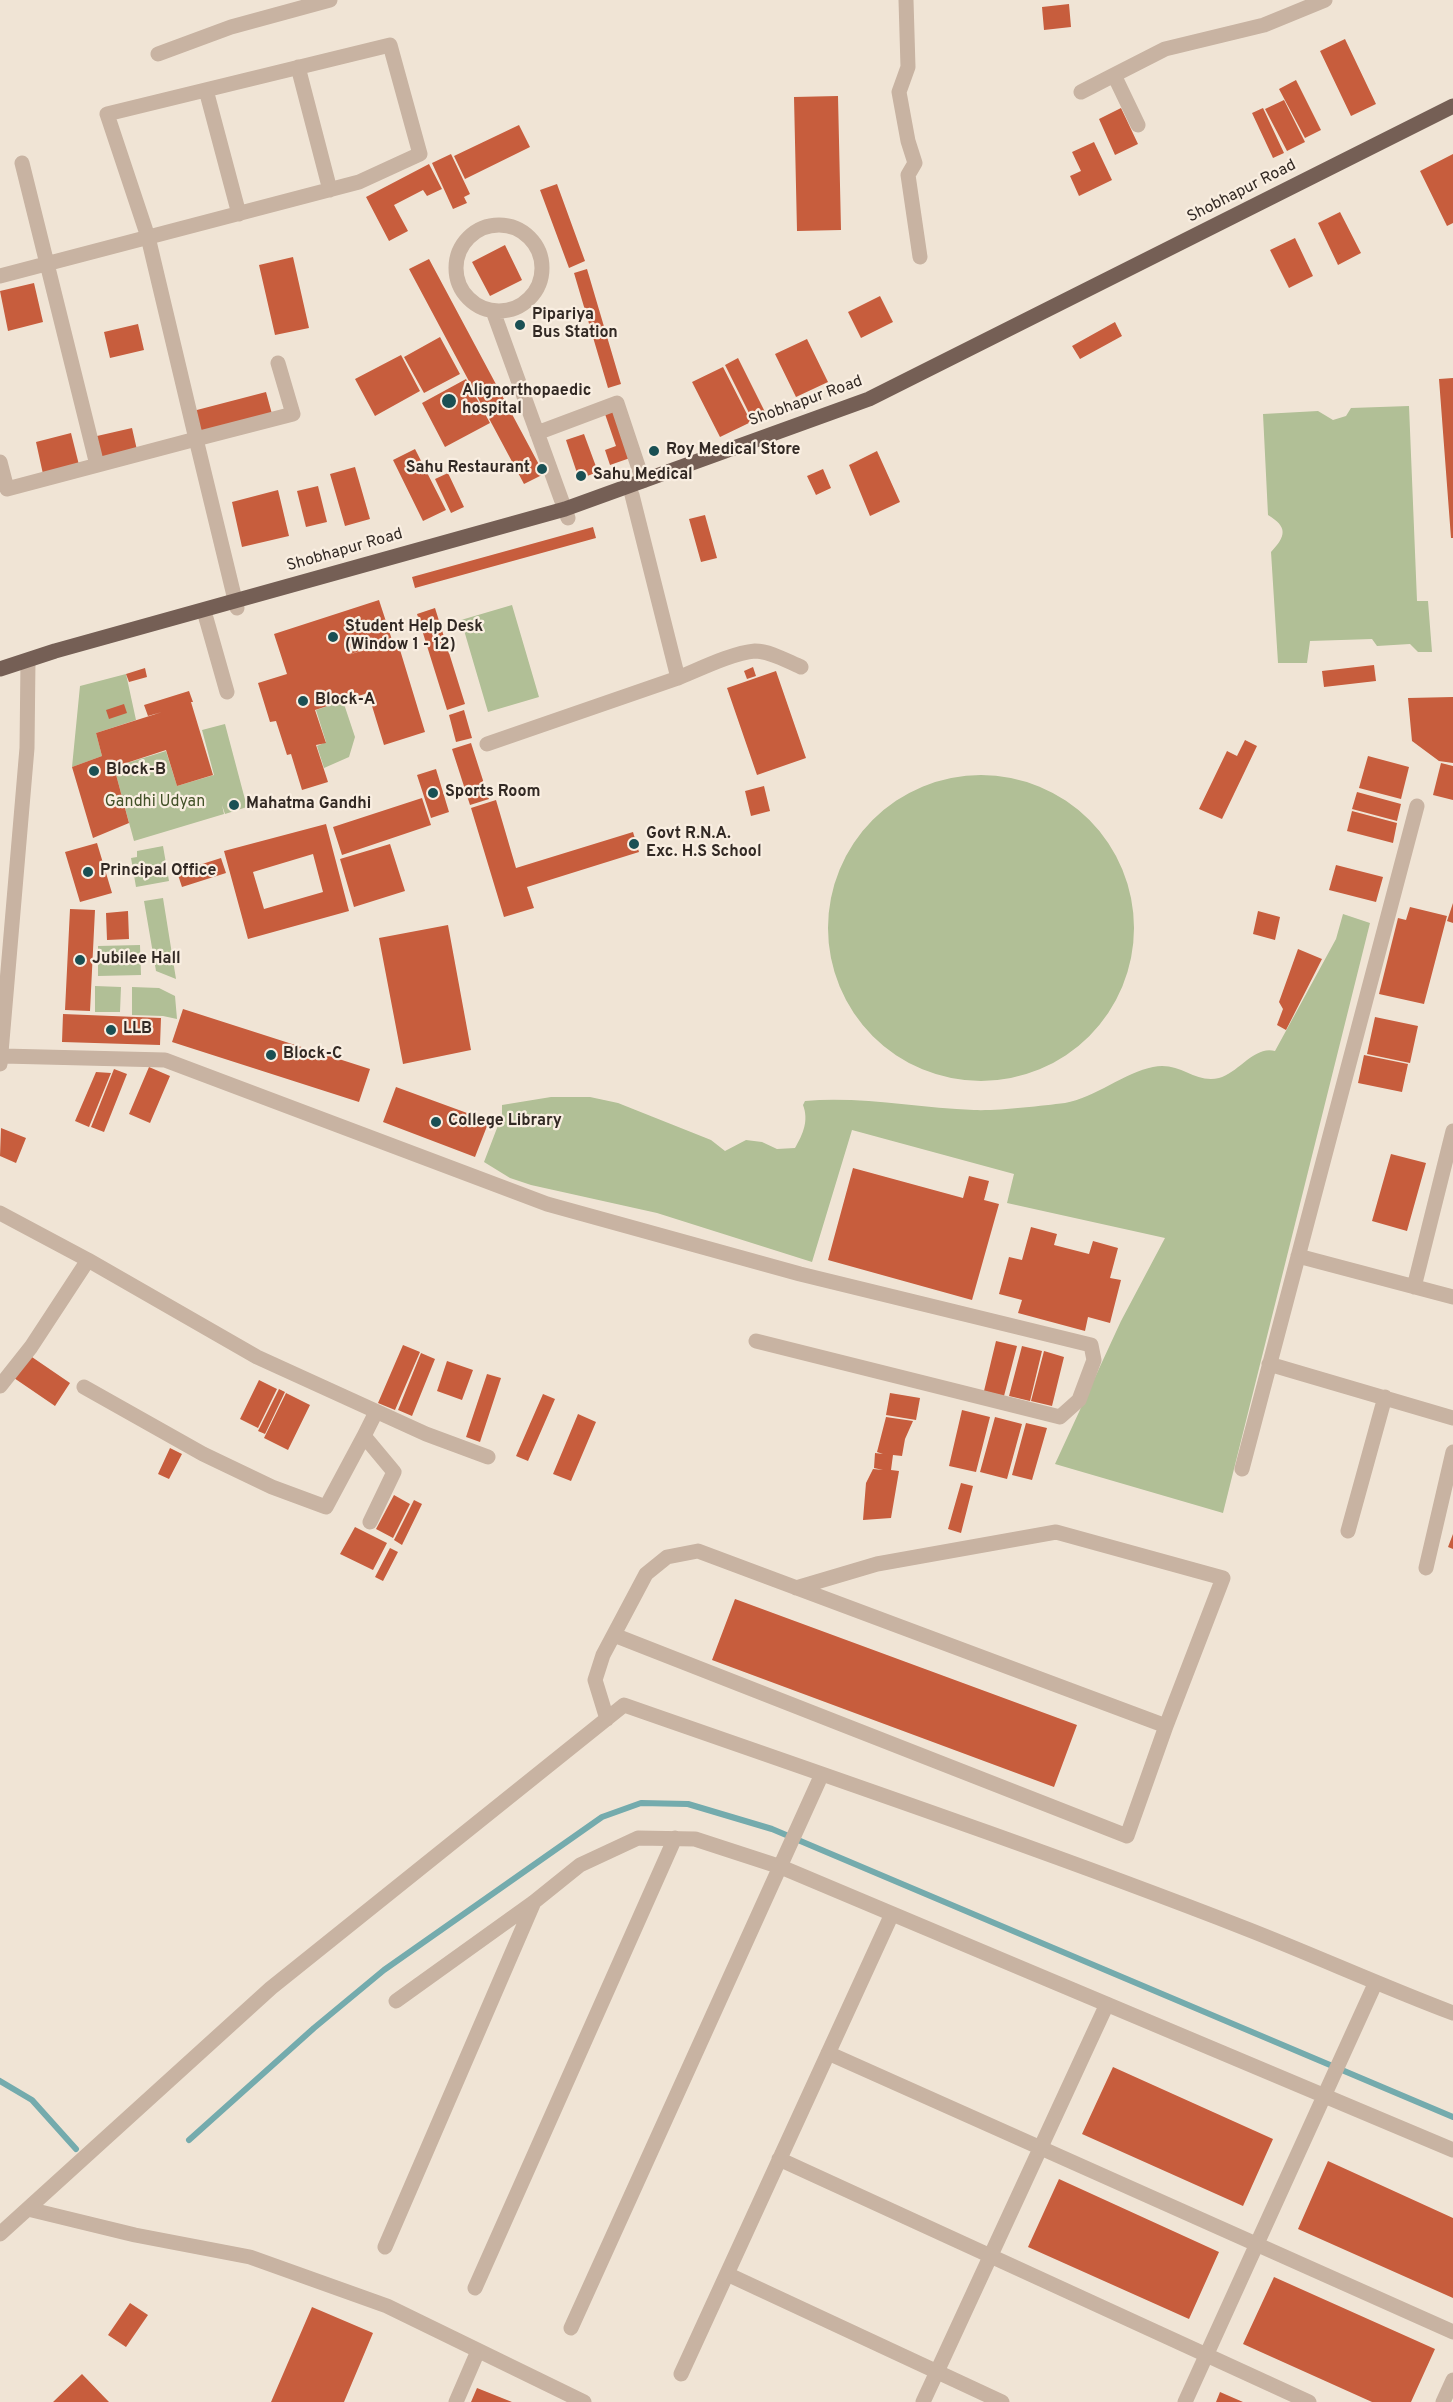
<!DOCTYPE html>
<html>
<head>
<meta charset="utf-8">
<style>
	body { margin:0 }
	canvas { display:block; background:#f0e4d5 }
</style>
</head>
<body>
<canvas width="1453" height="2402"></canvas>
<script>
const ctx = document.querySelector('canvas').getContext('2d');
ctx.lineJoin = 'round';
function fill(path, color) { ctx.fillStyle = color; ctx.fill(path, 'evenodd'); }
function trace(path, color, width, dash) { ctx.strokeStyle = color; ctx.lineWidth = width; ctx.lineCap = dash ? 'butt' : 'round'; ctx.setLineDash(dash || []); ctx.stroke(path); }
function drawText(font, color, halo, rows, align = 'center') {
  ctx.font = font + ' Overpass,sans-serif'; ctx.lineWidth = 4.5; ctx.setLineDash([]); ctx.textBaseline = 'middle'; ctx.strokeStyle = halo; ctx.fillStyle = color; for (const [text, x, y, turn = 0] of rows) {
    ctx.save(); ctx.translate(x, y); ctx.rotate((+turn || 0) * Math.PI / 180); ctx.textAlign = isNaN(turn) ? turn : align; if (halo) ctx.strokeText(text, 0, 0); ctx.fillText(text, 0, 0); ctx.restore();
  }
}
fill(new Path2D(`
	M1409,406L1417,601H1428L1432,652H1418L1410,644L1377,646L1372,639L1310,641L1307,663H1278L1271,552C1286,536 1288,527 1268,515L1263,414L1318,411L1333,420L1346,416L1351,408Z
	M512,605L539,697L488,712L461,620Z
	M126,674L136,720L96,733L102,756L72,767L80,686Z
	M343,701L355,737L349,757L324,768L317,746L326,742L316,710Z
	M225,724L247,807L225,814L222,805L224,814L134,841L114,767L166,751L177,786L214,775L202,730Z
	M828 928a153 153 0 1 1 306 0a153 153 0 1 1-306 0Z
	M163,846L169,881L136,887L131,858L137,857V851Z
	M163,898L176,979L156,971L144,901Z
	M1343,914L1370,923L1223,1513L1055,1464L1121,1321L1165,1238L1007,1203L1014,1174L852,1130L812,1262L657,1213L531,1185L510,1178L484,1162L502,1115V1105L551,1097H590L618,1103L711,1140L725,1151L746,1140L762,1142L777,1149L795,1148C803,1134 809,1121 803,1105L805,1101C861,1096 918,1108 974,1110C998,1111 1040,1106 1065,1103C1094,1098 1126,1072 1153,1067C1180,1061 1195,1084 1219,1078C1238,1073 1255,1045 1275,1051L1336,939Z
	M140,945L141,975L98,976V946Z
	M95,986L121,987L120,1012H95Z
	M132,987L159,988L175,996L177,1019L163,1016L132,1015Z`), '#b1bf96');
trace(new Path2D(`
	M0,2081L32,2100L76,2149
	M189,2140L314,2028L384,1970L602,1817L641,1803L688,1804L772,1829L1453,2117`), '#74abad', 6);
fill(new Path2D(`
	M1069,4L1071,27L1044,30L1042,7Z
	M1345,39L1376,104L1351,116L1320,51Z
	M1296,80L1321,130L1305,138L1279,89Z
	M838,96L841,230L797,231L794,97Z
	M1284,100L1305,142L1287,151L1265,109Z
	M1121,108L1138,144L1115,155L1099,119Z
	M1263,108L1284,153L1273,158L1252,113Z
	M519,125L530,147L465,179L454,156Z
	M1094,142L1112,180L1079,196L1070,176L1081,171L1072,152Z
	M451,154L470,194L464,197L467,203L453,209L432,163Z
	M1453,154V223L1447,226L1420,171Z
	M429,164L442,189L427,196L423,190L394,205L408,231L389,241L366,197Z
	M557,184L585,261L569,268L540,190Z
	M1340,212L1361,253L1338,265L1318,223Z
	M1295,238L1313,276L1289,288L1270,250Z
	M505,245L522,280L490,296L472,262Z
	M293,257L309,328L275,335L259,265Z
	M429,259L544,474L524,484L409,269Z
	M587,269L621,384L608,388L574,273Z
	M34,283L43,322L8,331L0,291Z
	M880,296L893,322L861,338L848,312Z
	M1115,322L1122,336L1080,359L1072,346Z
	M138,324L144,350L110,358L104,332Z
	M440,337L460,374L424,393L404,357Z
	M807,339L828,382L796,397L775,354Z
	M401,355L420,391L375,416L355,379Z
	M738,358L766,414L753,421L725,365Z
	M723,367L751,422L720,437L692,382Z
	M1453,378V538H1451L1439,379Z
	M466,379L490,423L445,447L422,403Z
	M266,392L272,414L198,432L193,411Z
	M615,411L630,458L610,465L605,450L616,446L605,414Z
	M132,428L137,450L102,459L97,436Z
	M71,433L79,465L43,474L36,442Z
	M584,434L598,472L579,479L566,440Z
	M415,449L446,510L423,521L393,460Z
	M877,451L900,502L870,516L849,465Z
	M355,467L370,519L345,526L330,474Z
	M823,469L831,488L816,495L807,476Z
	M448,473L464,507L451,513L435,479Z
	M318,486L327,522L306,527L297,491Z
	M278,490L289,536L242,547L232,502Z
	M705,515L717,558L701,562L689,519Z
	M593,527L596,538L415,588L412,577Z
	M379,600L392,640L348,655L397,640L425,732L384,745L368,693L315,710L326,743L316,745L328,782L302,790L291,754L287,755L276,721L270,722L258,683L287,674L274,634Z
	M435,608L465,704L447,710L417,614Z
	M1374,665L1376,681L1324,687L1322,671Z
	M753,667L756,676L747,679L744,671Z
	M145,668L147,677L129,682L126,674Z
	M776,671L806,758L757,775L727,688Z
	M189,691L193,702H191L213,775L177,786L166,750L114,767L129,823L93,838L72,767L102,756L96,733L162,712L148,716L144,705Z
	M1453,697V763L1439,761L1412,741L1408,698Z
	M124,704L127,713L109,719L106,710Z
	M464,710L472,738L456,742L449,715Z
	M1245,740L1257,746L1222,819L1199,809L1227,751L1237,756Z
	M471,743L489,799L470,805L452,749Z
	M1368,756L1409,767L1401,799L1359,788Z
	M1441,763L1453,766V800L1433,795Z
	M436,769L449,812L431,818L417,775Z
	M764,786L770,811L751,816L745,791Z
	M1357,792L1401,804L1397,821L1352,809Z
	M422,798L431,825L342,855L333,827Z
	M496,800L516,868L633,832L639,852L527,887L534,908L504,917L471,808Z
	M1352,811L1397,823L1393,843L1347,831Z
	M326,824L349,911L248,939L224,851ZM313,854L323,892L264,909L253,872Z
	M97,843L112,893L80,902L65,852Z
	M390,844L405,891L354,907L340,859Z
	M221,858L226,873L182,887L177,872Z
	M1336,865L1383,877L1376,902L1329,890Z
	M1453,903V923L1447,921Z
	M1410,907L1447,916L1424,1004L1379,994L1398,918L1406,920Z
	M70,909L95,910L90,1011L65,1010Z
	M128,911L129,939L107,940L106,913Z
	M1258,911L1280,917L1275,940L1253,934Z
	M448,925L471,1050L403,1064L379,938Z
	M1298,949L1322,959L1286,1030L1277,1025L1283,1009L1279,1002Z
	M183,1009L370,1069L359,1102L172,1042Z
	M63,1014L161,1018L160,1045L62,1042Z
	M1375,1017L1418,1026L1410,1063L1367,1054Z
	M1364,1055L1408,1064L1402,1092L1358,1083Z
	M149,1067L170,1076L150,1123L129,1114Z
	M114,1069L127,1074L104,1132L91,1127Z
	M96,1072L111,1073L89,1127L75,1121Z
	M396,1087L489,1121L475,1157L383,1122Z
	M1,1128L26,1138L16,1163L0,1156Z
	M1391,1154L1426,1163L1407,1231L1372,1221Z
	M853,1168L963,1198L969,1176L989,1181L984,1200L999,1204L972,1300L828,1260Z
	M1031,1227L1057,1234L1054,1245L1089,1254L1093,1241L1118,1248L1110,1278L1121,1280L1110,1323L1088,1317L1085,1331L1018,1313L1022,1300L999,1294L1009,1257L1022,1260Z
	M996,1341L1017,1346L1004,1396L984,1391Z
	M403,1345L420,1352L395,1410L378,1403Z
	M1022,1346L1042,1351L1030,1401L1009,1396Z
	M1044,1351L1064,1357L1052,1406L1031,1401Z
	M421,1353L435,1359L412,1416L398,1410Z
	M29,1355L70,1383L55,1406L14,1378Z
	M447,1361L473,1370L462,1400L437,1391Z
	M487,1374L501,1378L480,1442L466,1437Z
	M259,1380L277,1389L258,1428L240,1419Z
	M279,1389L285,1392L265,1434L258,1431Z
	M286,1393L310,1405L288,1450L264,1438Z
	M890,1393L920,1398L916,1420L886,1415Z
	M543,1394L555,1399L528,1461L516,1456Z
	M962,1410L990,1417L976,1472L949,1466Z
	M578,1414L596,1422L571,1481L553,1474Z
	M886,1417L913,1421L905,1439L902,1456L893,1455L891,1470L899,1471L891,1518L863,1520L866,1483L873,1469L883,1470L874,1468L875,1453L883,1454L877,1452Z
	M995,1417L1022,1424L1007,1479L980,1472Z
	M1026,1423L1047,1428L1032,1480L1012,1475Z
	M170,1448L182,1454L169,1479L158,1474Z
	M961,1483L973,1486L961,1533L948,1529Z
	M394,1495L410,1504L393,1538L376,1529Z
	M414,1500L422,1504L402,1545L394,1540Z
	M355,1527L387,1543L373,1570L340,1554Z
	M1453,1534V1549L1448,1547Z
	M390,1548L398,1552L383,1581L375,1577Z
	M735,1599L1077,1725L1054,1787L712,1660Z
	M1113,2067L1273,2139L1243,2206L1082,2134Z
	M1328,2161L1453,2218V2298L1298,2229Z
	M1059,2179L1219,2252L1189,2319L1028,2247Z
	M1274,2277L1435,2349L1411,2402H1372L1243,2344Z
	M130,2303L148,2315L126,2347L108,2335Z
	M312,2307L373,2333L344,2402H271Z
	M82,2374L109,2402H53Z
	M477,2388L512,2402H471Z
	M1220,2392L1243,2402H1216Z`), '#c75d3d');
trace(new Path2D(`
	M906,0L908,67L899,92L908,141L915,163L908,175L920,257
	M158,54L231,27L330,0
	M298,67L330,190
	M206,90L239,214
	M1081,92L1114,75
	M1138,125L1114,75L1165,49L1264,25L1325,0
	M22,163L97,465
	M456 268a43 43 0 1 1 86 0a43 43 0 1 1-86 0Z
	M0,276L359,182L420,154L390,45L107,114L148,237L196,439L293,414L278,363
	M493,311L568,518
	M537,433L617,403L643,481
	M0,462L7,489L196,439L237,608
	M206,618L227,692
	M678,678C700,669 732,653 755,651C770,651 787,661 801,667
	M487,744L678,678L632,495
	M3,1056L165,1060L547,1204L800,1274L1091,1345L1094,1360L1079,1400L1060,1417L756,1341
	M0,1064L27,748L28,661
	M0,1213L88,1260L257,1357L426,1434L488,1457
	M1298,1256L1453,1297
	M1414,1287L1453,1131
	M1269,1364L1453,1418
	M0,1386L31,1347L88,1260
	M84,1387L203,1454L272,1487L326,1507L364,1436
	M1242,1469L1417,806
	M370,1522L394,1472L364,1436L376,1412
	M1348,1531L1385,1397
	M1426,1568L1453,1452
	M614,1635L1127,1836L1166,1726
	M607,1719L595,1680L603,1655L646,1574L667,1557L698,1551L1166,1726L1223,1578L1056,1532L877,1564L796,1588
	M396,2001L534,1902L580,1865L638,1838L695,1839L781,1867L1453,2150
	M828,2053L1453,2332
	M779,2159L1309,2402
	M28,2209L135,2235L250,2257L387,2306L584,2402
	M0,2234L271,1988L624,1705C833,1778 1042,1849 1247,1929C1316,1956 1384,1987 1453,2013
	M385,2247L534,1902
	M727,2274L1002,2402
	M475,2288L675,1838
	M571,2328L822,1774
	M681,2374L892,1914
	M456,2402L478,2351
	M923,2402L1107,2004
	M1185,2402L1375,1984
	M1443,2402L1453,2380`), '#c8b3a2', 15);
trace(new Path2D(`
	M0,669L55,651L565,509L869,399L1453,106`), '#755f55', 15);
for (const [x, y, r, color] of [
	[520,325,6,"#1a5054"],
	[449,401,8,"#1a5054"],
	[654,451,6,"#1a5054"],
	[542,469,6,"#1a5054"],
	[581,476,6,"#1a5054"],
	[333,637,6,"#1a5054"],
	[303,701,6,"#1a5054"],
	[94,771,6,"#1a5054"],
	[433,793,6,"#1a5054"],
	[234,805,6,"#1a5054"],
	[634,844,6,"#1a5054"],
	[88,872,6,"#1a5054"],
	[80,960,6,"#1a5054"],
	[111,1030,6,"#1a5054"],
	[271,1055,6,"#1a5054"],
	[436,1122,6,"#1a5054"]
]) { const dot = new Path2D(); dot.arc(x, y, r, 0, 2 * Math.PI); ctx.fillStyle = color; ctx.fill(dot); trace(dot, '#f9eee1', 2); }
drawText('16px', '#322924', '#f9eee1', [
	["Shobhapur Road",1242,192,-27],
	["Shobhapur Road",806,402,-20],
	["Shobhapur Road",345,551,-16]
]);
drawText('bold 16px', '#322924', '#f9eee1', [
	["Pipariya",532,316],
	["Bus Station",532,334],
	["Alignorthopaedic",462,392],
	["hospital",462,410],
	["Roy Medical Store",666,451],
	["Sahu Restaurant",530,469,"right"],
	["Sahu Medical",593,476],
	["Student Help Desk",345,628],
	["(Window 1 - 12)",345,646],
	["Block-A",315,701],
	["Block-B",106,771],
	["Sports Room",445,793],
	["Mahatma Gandhi",246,805],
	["Govt R.N.A.",646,835],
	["Exc. H.S School",646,853],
	["Principal Office",100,872],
	["Jubilee Hall",92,960],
	["LLB",123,1030],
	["Block-C",283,1055],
	["College Library",448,1122]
], 'left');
drawText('16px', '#425128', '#f9eee1', [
	["Gandhi Udyan",155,803]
]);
</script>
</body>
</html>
